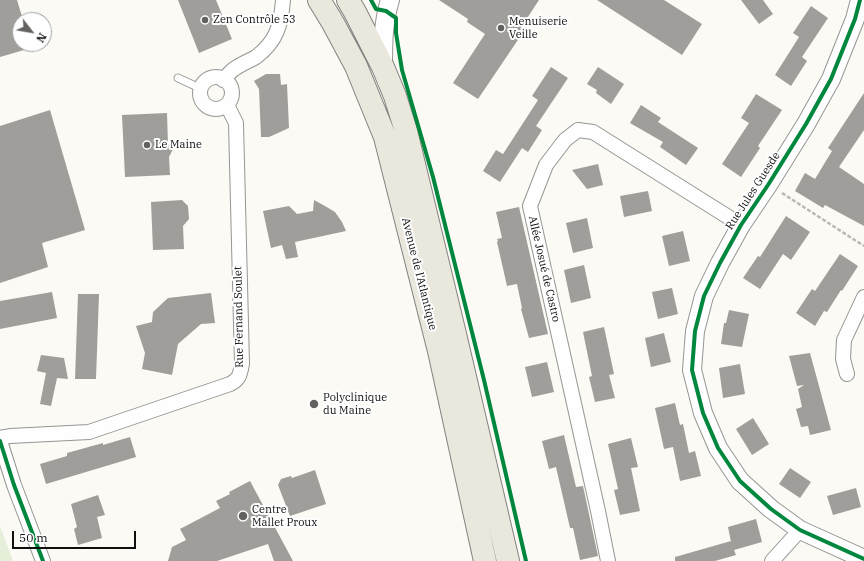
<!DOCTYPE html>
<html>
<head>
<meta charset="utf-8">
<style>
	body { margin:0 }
	#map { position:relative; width:864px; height:561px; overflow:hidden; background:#fbfaf5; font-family:"IBM Plex Serif",serif }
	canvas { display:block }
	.north { position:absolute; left:12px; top:12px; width:40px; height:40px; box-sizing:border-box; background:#fff; border:1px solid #9f9f9f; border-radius:50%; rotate:121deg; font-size:11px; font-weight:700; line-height:16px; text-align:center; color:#0f0f0f }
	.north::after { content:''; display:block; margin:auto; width:14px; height:18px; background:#626160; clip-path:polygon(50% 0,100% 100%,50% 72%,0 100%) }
	.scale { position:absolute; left:12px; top:531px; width:124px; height:18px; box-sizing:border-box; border:2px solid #0f0f0f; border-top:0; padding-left:5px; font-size:12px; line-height:14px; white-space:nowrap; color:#0f0f0f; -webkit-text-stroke:3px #fff; paint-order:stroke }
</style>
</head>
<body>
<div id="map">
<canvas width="864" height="561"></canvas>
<div class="north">N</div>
<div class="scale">50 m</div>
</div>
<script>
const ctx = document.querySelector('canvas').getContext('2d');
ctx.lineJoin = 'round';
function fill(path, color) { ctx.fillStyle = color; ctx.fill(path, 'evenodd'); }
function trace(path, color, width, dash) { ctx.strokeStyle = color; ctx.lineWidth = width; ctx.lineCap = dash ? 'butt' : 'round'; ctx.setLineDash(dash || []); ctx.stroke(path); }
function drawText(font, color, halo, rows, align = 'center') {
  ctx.font = font + ' "IBM Plex Serif",serif'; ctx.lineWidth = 4; ctx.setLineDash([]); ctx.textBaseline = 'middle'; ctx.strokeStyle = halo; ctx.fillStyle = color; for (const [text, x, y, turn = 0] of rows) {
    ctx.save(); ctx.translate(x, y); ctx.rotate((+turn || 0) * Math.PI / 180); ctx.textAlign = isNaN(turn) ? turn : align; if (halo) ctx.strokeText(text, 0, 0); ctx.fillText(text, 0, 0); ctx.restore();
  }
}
fill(new Path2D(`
	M0,526L13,561H0Z`), '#e5eed8');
fill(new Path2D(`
	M0,0H17L23,20H20V44H30L31,48L0,57Z
	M178,0H216L232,39L199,53Z
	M439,0H539L520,29L524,31L478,99L453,83L485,34L467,22L468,19Z
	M597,0H664L702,24L682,55Z
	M741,0H763L773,14L759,24Z
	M811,6L828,18L802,57L807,61L791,86L775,75L799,37L793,33Z
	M551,67L568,78L536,126L542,130L528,152L522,148L500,182L483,171L496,150L503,154L538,100L532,96Z
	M598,67L624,84L611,104L596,93L597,90L587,84Z
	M266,74H280L281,85L287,84L289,128L269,137H261L259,89L254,81Z
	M864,93V130L839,167L864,184V226L825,205L823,208L795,191L805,173L815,179L832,151L828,148Z
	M756,94L782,110L758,146L760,148L741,177L722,164L749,123L741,118Z
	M641,105L661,118L658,122L698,148L686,165L660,147L663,142L630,123Z
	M50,110L85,230L42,243L48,267L0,283V126Z
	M167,113L168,144L174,147L169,157L170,175L125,177L122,115Z
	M598,164L603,185L587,189L572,170Z
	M648,191L652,211L624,217L620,196Z
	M182,200L188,206L189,219L183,226L184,249L153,250L151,202Z
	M314,200L325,206L335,212L342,222L346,231L295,242L298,257L286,259L282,245L271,248L263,211L289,206L297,214L313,211Z
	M519,207L548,334L529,338L521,309L522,308L517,284L507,286L497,242L498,241L497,239L502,238L496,212Z
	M786,216L810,232L791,260L783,254L760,289L743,278L758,256L760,257Z
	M587,218L593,248L573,253L566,223Z
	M683,231L690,261L669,266L662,236Z
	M840,254L858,266L842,291L841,290L827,312L824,311L815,326L796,313L812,289L815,291Z
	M584,265L591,298L571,303L564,270Z
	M672,288L678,314L658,319L652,292Z
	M52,292L57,318L0,329V301Z
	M211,293L215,323L201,324L178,344L172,375L142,369L145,353L136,326L152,322L153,312L168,298Z
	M78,294H99L96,379H75Z
	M729,310L749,314L742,347L721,344L724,323H726Z
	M604,327L614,374L609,375L615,398L595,402L589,377L592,376L583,332Z
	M664,333L671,362L651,367L645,338Z
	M810,353L831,430L810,435L808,426L801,427L796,409L802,407L798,389L804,385L797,386L789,356Z
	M41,355L64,358L68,379L57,378L51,406L40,404L46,373L37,371Z
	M547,362L554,392L532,397L525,367Z
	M740,364L745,394L723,398L719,368Z
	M675,403L680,425L683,424L689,453L695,451L701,476L680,481L673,447L664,449L655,408Z
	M753,418L769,444L752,455L736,429Z
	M564,435L576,487L583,486L598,556L580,560L573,528H570L556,467L549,469L542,441Z
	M130,437L136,457L46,484L40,464L67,456V453L103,443V445Z
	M631,438L638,467L631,468L640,511L620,515L614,490L618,489L608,444Z
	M790,468L811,482L800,498L779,484Z
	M315,470L326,504L290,516L278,485L281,479L291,476L292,478Z
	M250,481L293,561H274L268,544L217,561H168L172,547L186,540L180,529L220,508L216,501L230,494L229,492Z
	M856,488L861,507L833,515L827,496Z
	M98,495L105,515L97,517L102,538L78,545L74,529L77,527L71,504Z
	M756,519L762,542L734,550L736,555L715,561H675V557L731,541V542L728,527Z`), '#9f9e9a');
const service = new Path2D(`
	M178,78L202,89`);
const minor = new Path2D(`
	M200 93a16 16 0 1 1 32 0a16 16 0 1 1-32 0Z
	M223,80C227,76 230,72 234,69C241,64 249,61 256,57C277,41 281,25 283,0
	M847,374L843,359L844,340L864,297
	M0,438L10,436L89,432L230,384C240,379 240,374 242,364L236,123L227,105
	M0,441L14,485L43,561
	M608,561L598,511L530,206L546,165L565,140L578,130L593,132L741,225
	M772,561L800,530`);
const tertiary = new Path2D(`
	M860,0L855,19L831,79L806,124L768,185L741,225L720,263L704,296L695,331L692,370L703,413L718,448L740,481L771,509L800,530L864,559
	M383,67C383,44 383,22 390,0`);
const primary = new Path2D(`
	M319,0L333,23L356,66L385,137L439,351L485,561
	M348,0L355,12L383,67L395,96L406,131L455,334L508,561`);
trace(service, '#959593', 9);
trace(minor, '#959593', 16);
trace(tertiary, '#959593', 20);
trace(primary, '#838280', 24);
trace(new Path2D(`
	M782,193L864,246`), '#b9b9b8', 2.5, [4, 2]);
trace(service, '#fefefe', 7);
trace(minor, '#fefefe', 14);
trace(tertiary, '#fefefe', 18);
trace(primary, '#eae7dc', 22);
trace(new Path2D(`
	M371,0L376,9L386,11L396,18V33L402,70L433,177L484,380L526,561
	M860,0L855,19L831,79L806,124L768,185L741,225L720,263L704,296L695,331L692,370L703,413L718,448L740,481L771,509L800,530L864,559
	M0,441L14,485L43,561`), '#00873e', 4);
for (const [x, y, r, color] of [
	[205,20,4,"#626160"],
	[501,28,4,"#626160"],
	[147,145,4,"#626160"],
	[314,404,5,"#626160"],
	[243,516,5,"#626160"]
]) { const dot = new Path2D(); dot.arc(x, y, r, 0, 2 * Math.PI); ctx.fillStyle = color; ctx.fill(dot); trace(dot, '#fff', 1.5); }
drawText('11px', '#0f0f0f', '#fff', [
	["Zen Contrôle 53",213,20],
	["Menuiserie",509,22],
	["Veille",509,35],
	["Le Maine",155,145],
	["Polyclinique",323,398],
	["du Maine",323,411],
	["Centre",252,510],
	["Mallet Proux",252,523]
], 'left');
drawText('11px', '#0f0f0f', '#fff', [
	["Rue Jules Guesde",753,191,-57],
	["Allée Josué de Castro",544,269,77],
	["Avenue de l'Atlantique",419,274,76],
	["Rue Fernand Soulet",239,317,-91]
]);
</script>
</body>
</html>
